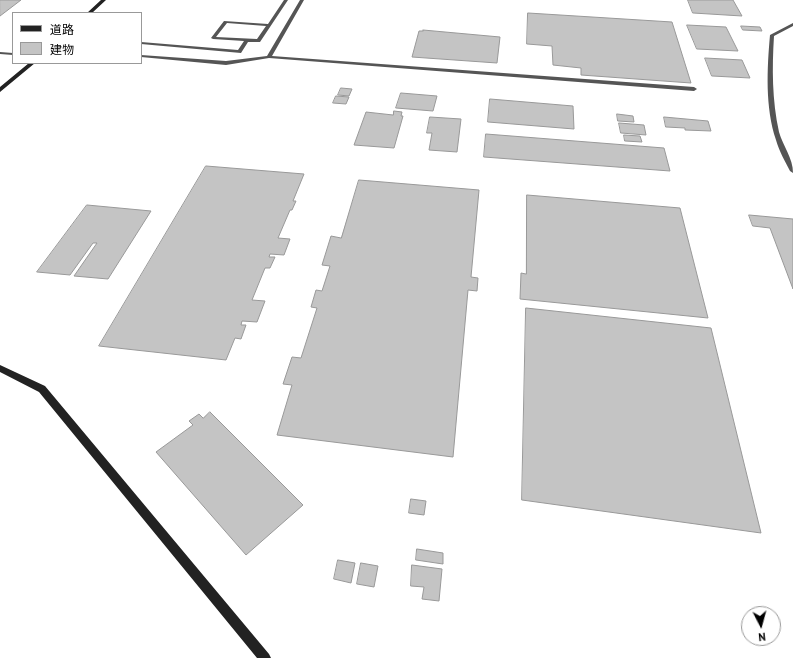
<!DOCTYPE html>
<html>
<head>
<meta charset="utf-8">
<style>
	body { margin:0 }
	#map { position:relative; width:793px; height:658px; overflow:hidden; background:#fff; font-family:"PT Sans","Noto Sans JP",sans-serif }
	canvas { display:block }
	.legend { position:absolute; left:12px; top:12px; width:130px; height:52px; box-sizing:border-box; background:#fff; border:1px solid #999; margin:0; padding:5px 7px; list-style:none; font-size:12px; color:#000 }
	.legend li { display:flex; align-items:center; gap:8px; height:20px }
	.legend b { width:20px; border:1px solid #999 }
	.north { position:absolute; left:741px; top:606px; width:40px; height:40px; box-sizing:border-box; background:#fff; border:1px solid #999; border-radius:50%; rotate:174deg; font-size:11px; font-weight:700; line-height:16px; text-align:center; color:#000 }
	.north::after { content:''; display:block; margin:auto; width:14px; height:18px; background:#000; clip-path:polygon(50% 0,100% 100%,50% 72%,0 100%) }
</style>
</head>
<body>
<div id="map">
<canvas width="793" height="658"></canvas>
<ul class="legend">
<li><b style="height:5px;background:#222"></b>道路</li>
<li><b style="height:11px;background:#c4c4c4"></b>建物</li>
</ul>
<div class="north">N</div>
</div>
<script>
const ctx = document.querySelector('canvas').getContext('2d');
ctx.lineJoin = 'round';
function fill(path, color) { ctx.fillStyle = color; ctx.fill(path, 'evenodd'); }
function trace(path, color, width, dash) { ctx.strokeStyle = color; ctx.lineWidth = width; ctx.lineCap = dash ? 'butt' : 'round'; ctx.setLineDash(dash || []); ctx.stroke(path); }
const building = new Path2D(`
	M0,0H21L0,16Z
	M688,0H733L742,16L693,13Z
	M528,13L672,22L691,83L581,75V68L553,65L552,46L527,44Z
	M687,25L726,27L738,51L697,49Z
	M741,26L760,27L762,31L743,30Z
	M423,30L500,37L497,63L412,57L419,31H423Z
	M705,58L742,60L750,78L712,76Z
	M341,88L352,89L349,96L338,95Z
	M401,93L437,96L433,111L396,108Z
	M336,96L349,97L346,104L333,103Z
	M490,99L573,106L574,129L488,122Z
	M394,111L402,112L401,116H403L394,148L354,145L366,112L393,115Z
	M617,114L633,116L634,122L618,121Z
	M430,117L461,119L457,152L429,150L432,133H427Z
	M664,117L708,121L711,131L685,130V128L666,127Z
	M619,123L644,125L646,135L621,133Z
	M486,134L664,148L670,171L484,157Z
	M624,135L640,136L642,142L625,141Z
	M206,166L304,174L293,201H296L292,210H290L278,238L290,239L284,255L270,254L269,257H275L270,268H265L252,300L265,301L257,322L242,321L241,325H246L241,339L235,338L226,360L99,346Z
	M359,180L479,190L471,277L478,278L477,291L468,290L453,457L277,435L292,385L283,384L292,357L301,358L317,308L311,307L316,290L322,291L330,266L322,265L331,236L341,238Z
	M527,195L680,208L708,318L520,299L521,273L526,274Z
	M87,205L151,211L108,279L74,276L97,243H93L70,275L37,272Z
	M749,215L793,219V289L770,228L753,226Z
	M526,308L711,328L761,533L522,500Z
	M210,412L303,505L246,555L156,452L193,425L189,421L199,414L203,418Z
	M411,499L426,501L424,515L409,513Z
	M417,549L443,553V564L416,560Z
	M338,560L355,563L351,583L334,579Z
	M361,563L378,566L374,587L357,584Z
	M412,565L442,569L439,601L422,599L424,587L411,586Z`);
fill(building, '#c4c4c4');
trace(building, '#999', 1);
fill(new Path2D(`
	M284,0H288L260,42H248L241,53L141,44V42L238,50L244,41L213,39L211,38L224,21L268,24ZM227,23L266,26L257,39L216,37Z
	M300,0H304L272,56L694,87L697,89L694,91L269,58L226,65L141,57V55L226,61L267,56Z
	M0,52L13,53V55L0,54Z`), '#555');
fill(new Path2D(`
	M793,23V26L774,36C772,68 772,100 779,132C783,146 793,158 793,173L790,171C785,161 779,151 776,140C765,107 767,69 770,35Z`), '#555');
fill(new Path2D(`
	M101,0H106L92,13H87Z
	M29,63H35L0,92V87Z
	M0,365L45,386L269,654L271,658H257L39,392L0,372Z`), '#222');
</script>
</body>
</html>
